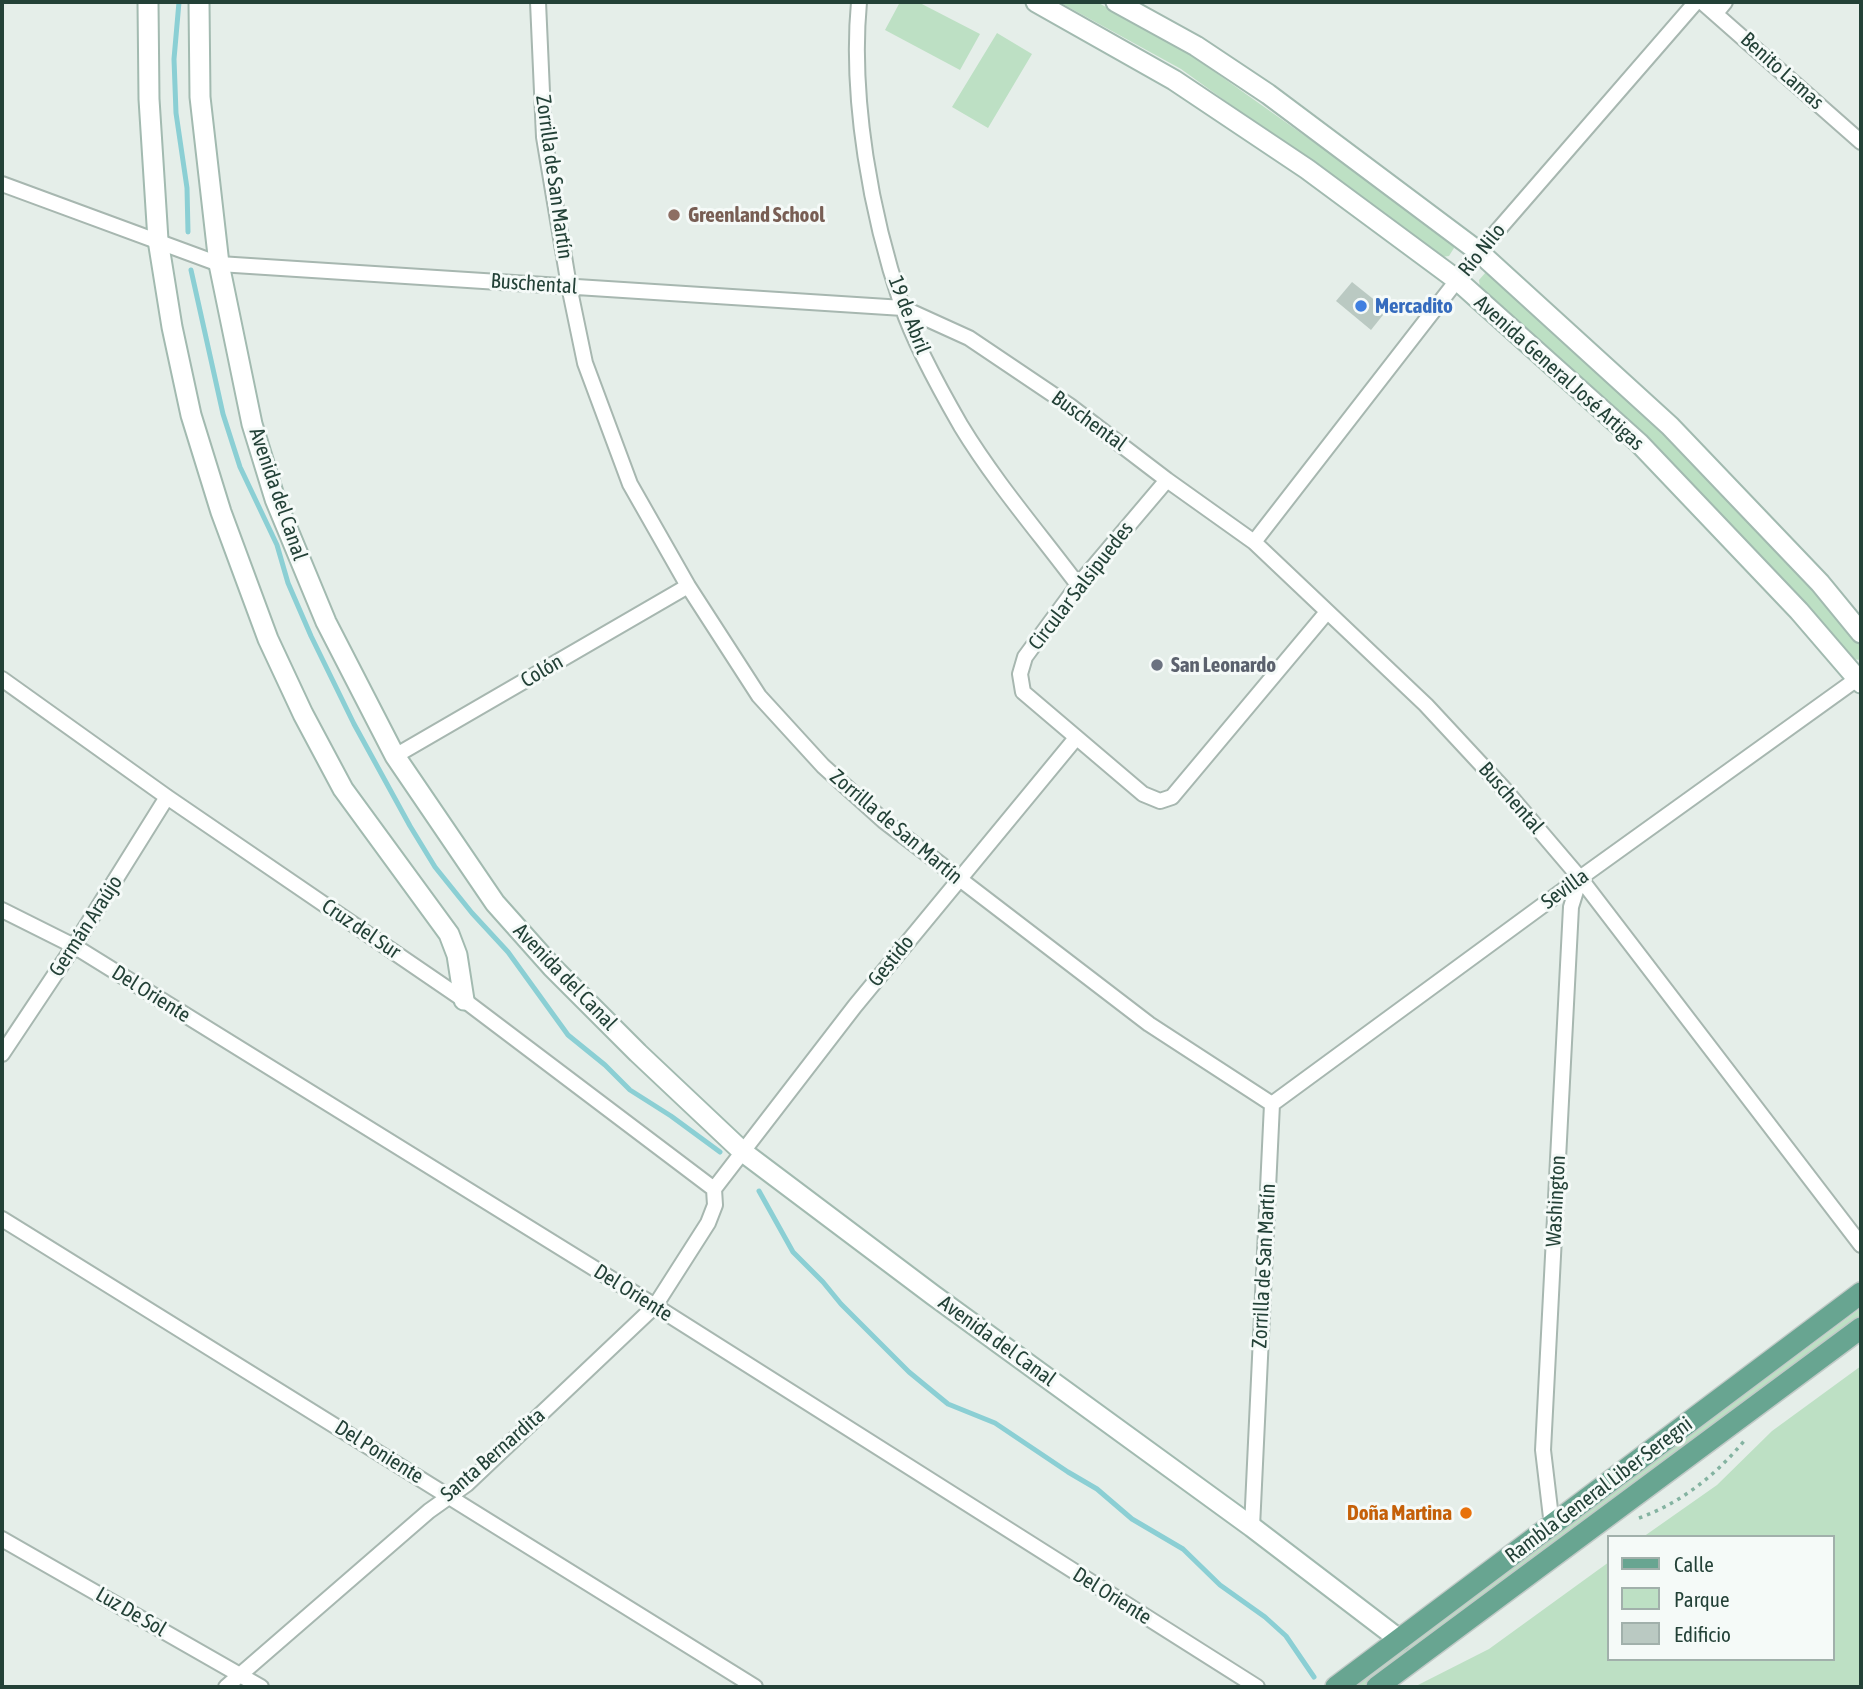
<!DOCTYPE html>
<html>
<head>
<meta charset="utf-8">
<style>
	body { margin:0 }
	#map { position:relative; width:1863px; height:1689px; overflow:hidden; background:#e5eee9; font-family:"Asap Condensed",sans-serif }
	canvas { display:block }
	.frame { position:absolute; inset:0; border:4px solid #234137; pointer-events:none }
	.legend { position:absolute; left:1607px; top:1535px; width:228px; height:126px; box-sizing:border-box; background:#f5faf8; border:2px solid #a1b0ab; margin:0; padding:9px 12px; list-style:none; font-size:21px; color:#234137 }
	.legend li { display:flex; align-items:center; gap:14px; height:35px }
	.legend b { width:35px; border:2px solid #a1b0ab }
</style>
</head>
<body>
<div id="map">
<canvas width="1863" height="1689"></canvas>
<div class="frame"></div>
<ul class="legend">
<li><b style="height:9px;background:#68a591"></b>Calle</li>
<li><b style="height:19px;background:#bde0c4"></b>Parque</li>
<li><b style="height:19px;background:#bac9c2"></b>Edificio</li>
</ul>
</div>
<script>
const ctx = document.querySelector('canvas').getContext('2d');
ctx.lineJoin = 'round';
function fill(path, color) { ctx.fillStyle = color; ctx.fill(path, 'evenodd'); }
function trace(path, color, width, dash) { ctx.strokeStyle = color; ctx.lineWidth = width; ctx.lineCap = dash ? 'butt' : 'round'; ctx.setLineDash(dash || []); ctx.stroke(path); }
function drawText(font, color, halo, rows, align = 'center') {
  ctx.font = font + ' "Asap Condensed",sans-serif'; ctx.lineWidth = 6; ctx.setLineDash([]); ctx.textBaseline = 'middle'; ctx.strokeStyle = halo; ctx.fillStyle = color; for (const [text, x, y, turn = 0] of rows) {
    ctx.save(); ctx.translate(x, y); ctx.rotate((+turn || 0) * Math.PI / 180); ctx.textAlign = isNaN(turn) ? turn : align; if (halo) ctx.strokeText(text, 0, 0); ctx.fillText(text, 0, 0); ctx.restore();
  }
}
fill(new Path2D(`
	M900,2H918L980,34L960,70L885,30Z
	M1059,2H1097L1191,55L1453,241L1454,248L1449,256L1442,257L1181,69Z
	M997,33L1032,54L988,128L952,107Z
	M1486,272L1492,273L1665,434L1810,585L1861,646V660L1849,659L1726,520L1651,441L1480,288L1479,280Z
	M1861,1308V1315L1362,1687H1353Z
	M1861,1366V1687H1414L1489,1649L1609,1562V1659H1833V1537H1643L1717,1485L1772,1431Z`), '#bde0c4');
trace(new Path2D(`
	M179,2L174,59L176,113L187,188L188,232
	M191,270L223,414L240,467L277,545L288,583L311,636L354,724L410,826L435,867L472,913L508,952L568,1035L605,1065L630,1090L671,1116L720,1152
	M759,1191L793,1252L823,1282L841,1304L909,1372L948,1404L995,1423L1068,1472L1097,1489L1132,1519L1183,1549L1220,1585L1265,1617L1286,1636L1314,1677`), '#8bcfd4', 5);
fill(new Path2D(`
	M1352,282L1387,310L1371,330L1336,301Z`), '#bac9c2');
const street = new Path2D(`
	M538,2L544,137L569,286L585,363L630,484L688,586L759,696L823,766L884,821L1149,1024L1272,1104
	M859,2C850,99 871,215 902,306C914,342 942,393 961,426C995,482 1039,533 1078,585
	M1702,2L1861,142
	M1716,13L1725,2
	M2,184L219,264L903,308L969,338L1070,406L1167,480L1254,542L1426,705L1505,790L1580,878L1861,1245
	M1167,480L1078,585L1025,657L1020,674L1023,692L1143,794L1160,801L1172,797L1327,612
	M1254,542L1479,252L1696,2
	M2,679L167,797L464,1000L714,1189
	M395,756L688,586
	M2,910L74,946L655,1306L1257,1687
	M2,1054L74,946L167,797
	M1272,1104L1580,878L1861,676
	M714,1189L855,1006L1076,738
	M2,1219L755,1687
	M1552,1526L1543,1450L1571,907L1580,878
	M1252,1527L1272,1104
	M2,1539L261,1687
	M226,1687L429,1511L467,1484L655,1306L708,1223L715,1205L714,1189`);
const secondary = new Path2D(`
	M148,2L149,99L158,240L172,327L191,415L221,512L268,639L303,714L343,789L449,934L457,955L464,1000
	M199,2L200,97L219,264L252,424L275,499L326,622L395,756L495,903L552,967L638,1053L743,1152L933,1295L1252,1527L1400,1640
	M1036,2L1174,80L1307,169L1457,280L1639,443L1799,611L1861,683
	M1116,2L1196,46L1268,94L1479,252L1670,426L1820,583L1861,633`);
const primary = new Path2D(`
	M1336,1687L1861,1293
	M1377,1687L1861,1328`);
trace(street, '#a7b7b0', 18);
trace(secondary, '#a2bab0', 23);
trace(primary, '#c1cac7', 24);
trace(new Path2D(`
	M1639,1518C1681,1503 1716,1475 1744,1441`), '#84b3a1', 3.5, [3.5, 5]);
trace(street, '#fff', 14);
trace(secondary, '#fff', 19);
trace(primary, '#68a591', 21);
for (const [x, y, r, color] of [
	[674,215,7,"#8d6e63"],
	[1361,306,7,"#3f7fe0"],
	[1157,665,7,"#6b7280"],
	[1466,1513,7,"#e8710a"]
]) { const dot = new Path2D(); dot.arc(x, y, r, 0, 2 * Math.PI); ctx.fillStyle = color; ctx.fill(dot); trace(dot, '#f5faf8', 2.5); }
drawText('21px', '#234137', '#f5faf8', [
	["Benito Lamas",1782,71,42],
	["Zorrilla de San Martín",554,177,82],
	["Río Nilo",1482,250,-51],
	["Buschental",534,284,4],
	["19 de Abril",909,315,69],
	["Avenida General José Artigas",1559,373,42],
	["Buschental",1089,421,36],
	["Avenida del Canal",278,494,71],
	["Circular Salsipuedes",1081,586,-52],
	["Colón",542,671,-30],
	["Buschental",1511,798,49],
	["Zorrilla de San Martín",896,827,40],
	["Sevilla",1565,889,-36],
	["Germán Araújo",86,926,-57],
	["Cruz del Sur",361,929,34],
	["Gestido",891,961,-51],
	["Avenida del Canal",565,977,46],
	["Del Oriente",151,994,32],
	["Washington",1556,1201,-87],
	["Zorrilla de San Martín",1264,1266,-87],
	["Del Oriente",633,1293,32],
	["Avenida del Canal",997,1341,36],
	["Del Poniente",379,1452,32],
	["Santa Bernardita",493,1455,-41],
	["Rambla General Liber Seregni",1599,1490,-37],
	["Del Oriente",1112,1596,32],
	["Luz De Sol",131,1612,30]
]);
drawText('bold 21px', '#785e54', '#f5faf8', [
	["Greenland School",688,215]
], 'left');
drawText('bold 21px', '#366cbe', '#f5faf8', [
	["Mercadito",1375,306]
], 'left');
drawText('bold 21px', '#5b616d', '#f5faf8', [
	["San Leonardo",1171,665]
], 'left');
drawText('bold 21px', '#c56008', '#f5faf8', [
	["Doña Martina",1452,1513]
], 'right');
</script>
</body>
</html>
